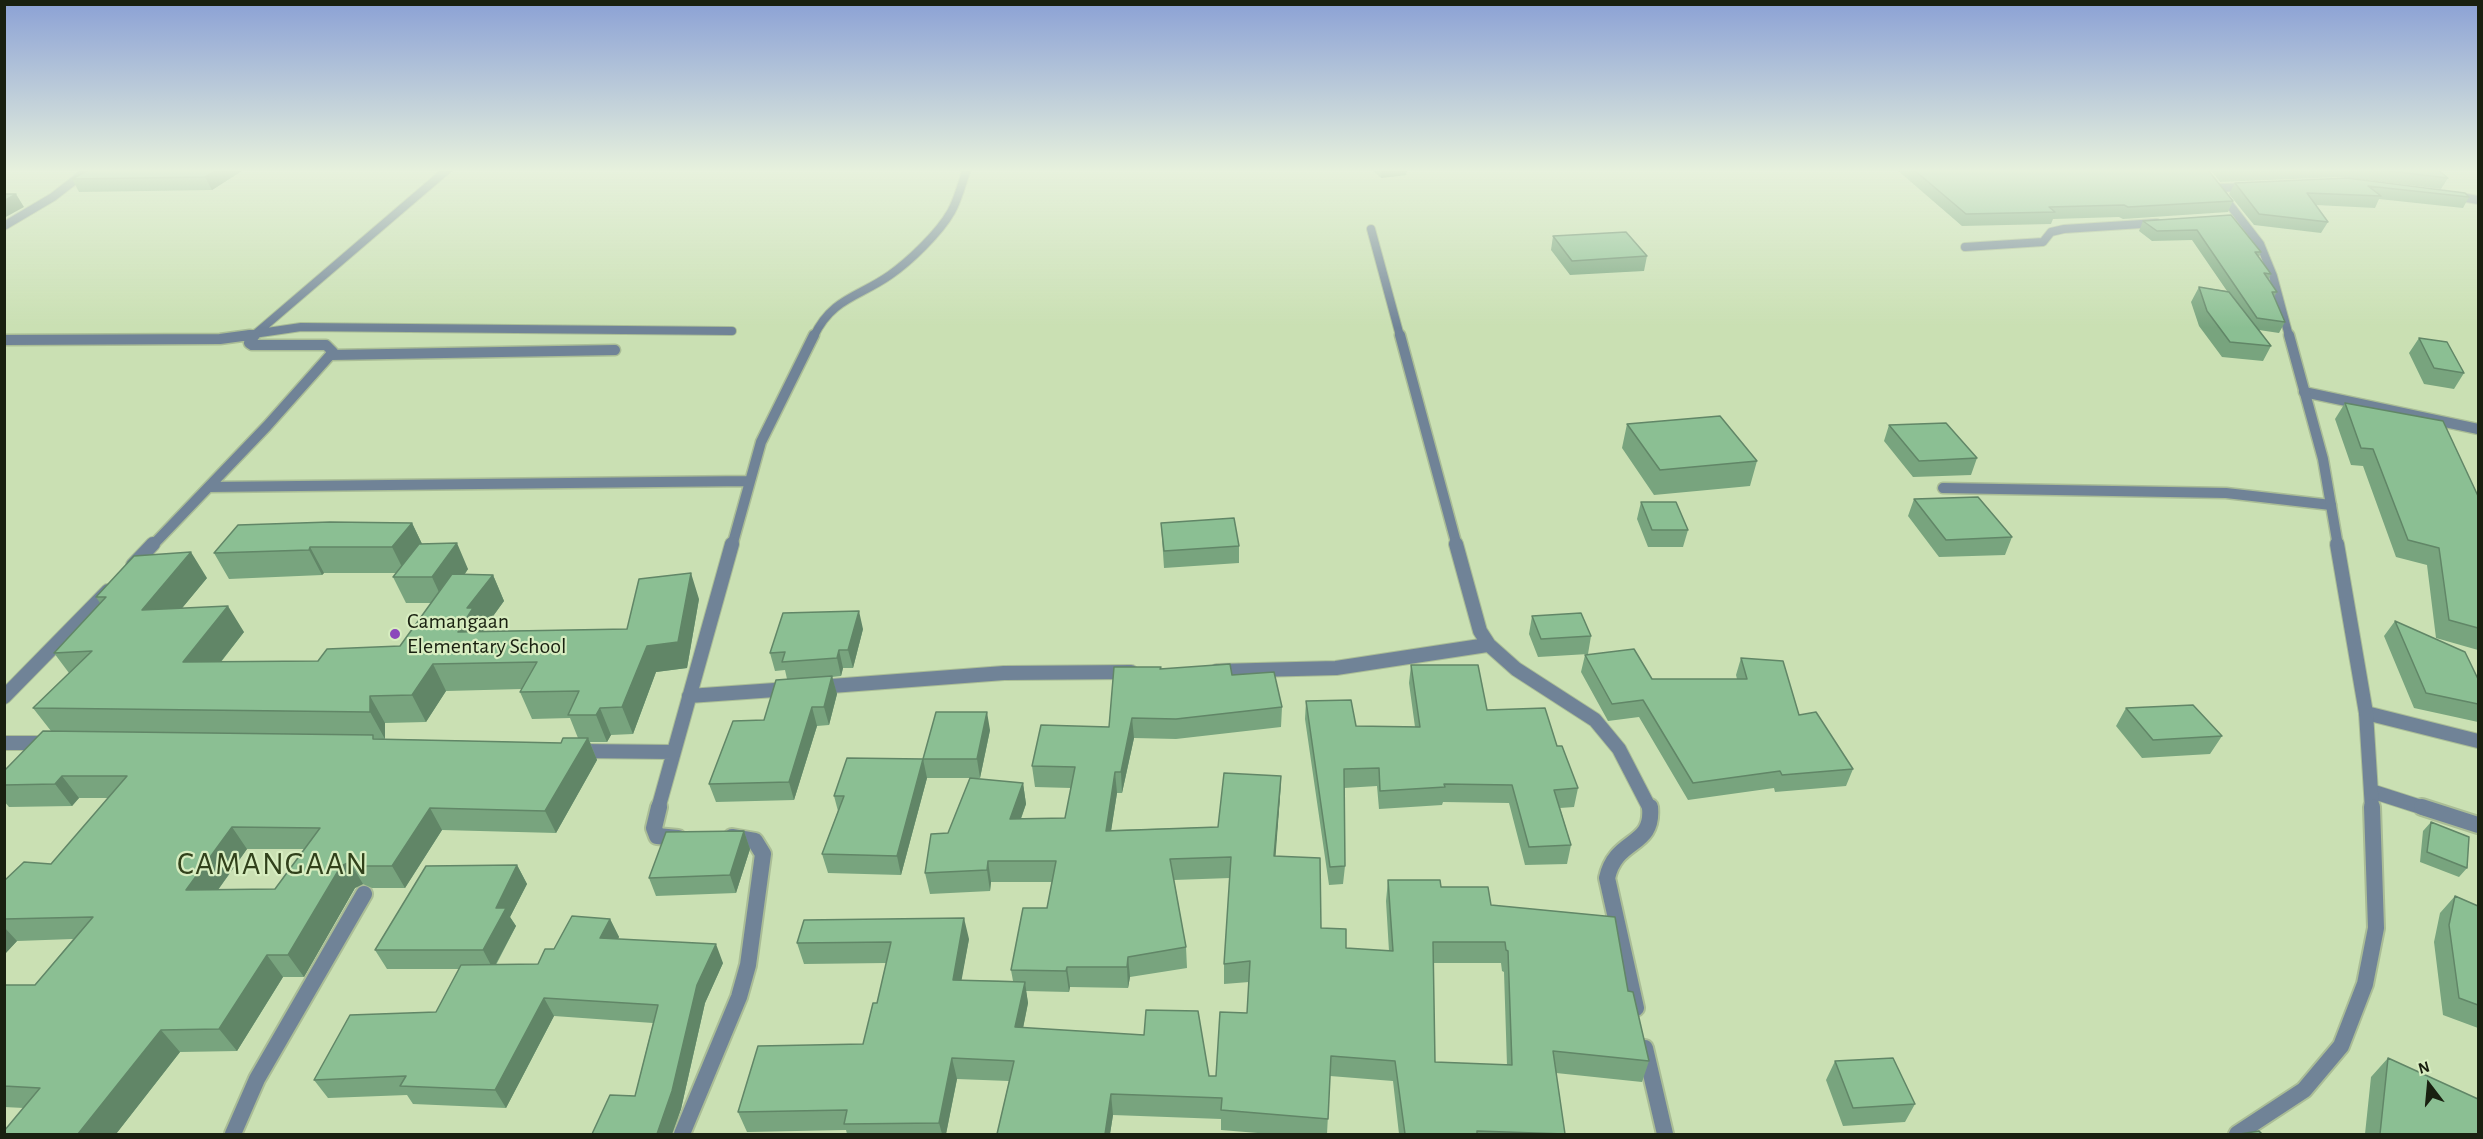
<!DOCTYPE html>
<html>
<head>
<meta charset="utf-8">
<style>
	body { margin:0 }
	#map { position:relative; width:2483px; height:1139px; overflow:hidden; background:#cae0b3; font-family:"Alegreya Sans",sans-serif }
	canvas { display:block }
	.frame { position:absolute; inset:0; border:6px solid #192010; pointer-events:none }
	.north { position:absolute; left:2399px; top:1055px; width:60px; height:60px; -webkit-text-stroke:4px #d7edc0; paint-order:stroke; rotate:344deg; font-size:16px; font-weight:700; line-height:24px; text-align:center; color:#192010 }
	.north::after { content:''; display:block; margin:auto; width:21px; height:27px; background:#192010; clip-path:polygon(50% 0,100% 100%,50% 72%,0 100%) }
</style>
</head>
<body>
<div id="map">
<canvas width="2483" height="1139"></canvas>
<div class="frame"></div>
<div class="north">N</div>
</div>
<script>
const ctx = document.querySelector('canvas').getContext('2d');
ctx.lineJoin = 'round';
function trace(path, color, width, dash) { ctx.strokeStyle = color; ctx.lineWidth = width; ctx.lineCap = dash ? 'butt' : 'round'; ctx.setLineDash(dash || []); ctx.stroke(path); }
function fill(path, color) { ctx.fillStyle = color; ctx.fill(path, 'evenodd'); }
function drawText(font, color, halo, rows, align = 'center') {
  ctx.font = font + ' "Alegreya Sans",sans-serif'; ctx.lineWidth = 4.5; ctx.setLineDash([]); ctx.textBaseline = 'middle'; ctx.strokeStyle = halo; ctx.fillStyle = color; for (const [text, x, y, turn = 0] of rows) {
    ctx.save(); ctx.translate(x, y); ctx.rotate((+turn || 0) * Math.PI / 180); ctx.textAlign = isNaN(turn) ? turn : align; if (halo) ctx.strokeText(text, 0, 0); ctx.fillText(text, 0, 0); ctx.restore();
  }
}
const minorFar3 = new Path2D(`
	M2217,188L2249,187
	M2455,196L2478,200
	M4,226L53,197L89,169
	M1371,229L1400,336
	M1965,247L2043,242L2051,232L2064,229L2157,223
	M240,336L301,327L732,331
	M253,336L448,169
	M814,336C832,298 859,297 890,275C910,261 939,233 951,212C958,200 962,183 967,169`);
const minorFar2 = new Path2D(`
	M1400,335L1457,546
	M4,340L220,339L250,335
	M331,355L615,350
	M2304,392L2478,429
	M209,487L749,481
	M1943,488L2226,493L2331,505
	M152,546L267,426L333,352L326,345H252L249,343L255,335
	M732,546L761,442L814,335`);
const minorFar1 = new Path2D(`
	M1456,544L1480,631L1489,645L1516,669L1595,720L1619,749L1650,809
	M133,565L153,544
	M1217,671L1336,668L1487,645
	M818,687L1004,673L1131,672
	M689,696L789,689
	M4,697L108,591
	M2366,713L2478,741
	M4,743H45
	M579,751L673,752
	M2371,791L2427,809
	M658,809L732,544`);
const minor = new Path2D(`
	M659,807L654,828L657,836L678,838
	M2422,807L2478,825
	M1636,1008L1607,878C1616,837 1654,848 1650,807
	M1645,1048L1665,1134
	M233,1134L257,1079L364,894
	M682,1134L739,997L748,965L763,854L755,841L732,837`);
const tertiaryFar3 = new Path2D(`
	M2202,169L2260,244L2273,276L2289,336`);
const tertiaryFar2 = new Path2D(`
	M2289,335L2323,459L2338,546`);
const tertiaryFar1 = new Path2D(`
	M2337,544L2366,713L2372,809`);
const tertiary = new Path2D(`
	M2237,1134L2304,1090L2341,1046L2365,984L2376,928L2372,807`);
trace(minorFar3, '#aabd96', 10);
trace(minorFar2, '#aabd96', 13);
trace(minorFar1, '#aabd96', 16);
trace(minor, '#aabd96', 20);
trace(tertiaryFar3, '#aabd96', 10);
trace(tertiaryFar2, '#aabd96', 13);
trace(tertiaryFar1, '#aabd96', 16);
trace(tertiary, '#aabd96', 20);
trace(minorFar3, '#708397', 8);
trace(minorFar2, '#708397', 10);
trace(minorFar1, '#708397', 14);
trace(minor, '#708397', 16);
trace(tertiaryFar3, '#708397', 8);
trace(tertiaryFar2, '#708397', 10);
trace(tertiaryFar1, '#708397', 14);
trace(tertiary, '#708397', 16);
fill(new Path2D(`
	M245,169L212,190L79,192L72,179Z
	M1371,169H1407L1406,175L1381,178Z
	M1896,169H2207L2233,201L2228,212L2123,219L2119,217L2053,219L2051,224L1962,226Z
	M2210,169H2437L2448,178L2441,189L2341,177L2220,182Z
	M2347,178L2469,197L2463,208L2379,199L2375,208L2316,205L2328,222L2321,233L2254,225L2229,194L2235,183Z
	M2231,215L2261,252L2259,257L2271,274L2268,280L2277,292L2274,297L2285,322L2279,333L2259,330L2271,346L2263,361L2222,357L2199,326L2191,302L2199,287L2227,291L2192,240L2152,241L2139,231L2143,221Z
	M1553,236L1647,256L1644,271L1570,275L1551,250Z
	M2419,338L2464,373L2454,389L2424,384L2409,353Z
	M2345,403L2478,496V650L2436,638L2427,565L2396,557L2363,466L2351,465L2335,419Z
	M1627,424L1757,461L1750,486L1654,495L1622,448Z
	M1889,425L1977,458L1971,475L1913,477L1884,441Z
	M1914,499L2012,537L2005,555L1939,557L1908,516Z
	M1641,502L1688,530L1683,547H1648L1637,519Z
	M412,523L422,544L468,569L465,574L493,575L504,601L483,630L484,631L627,629L699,599L687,668L656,672L633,734L611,735L607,742H590L597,760L556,833L442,830L405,888H372L363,884L355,888L304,977H283L237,1051L180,1052L116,1134H4L24,1108L4,1107V985H35L73,939L17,941L4,955V881L51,864L109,798H79L72,806L9,807L4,801V771L51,731L33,708L69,673L54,653L100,603L96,597L207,578L182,608L244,632L221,662L318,661L400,646L431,603H406L393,577L397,573H324L322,575L229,579L214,553ZM522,689L520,692L532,719L570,718L578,738L561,743L385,739V723L426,722L446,691ZM247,849H304L275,889L218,890Z
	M1161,523L1239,546V563L1164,568Z
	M1532,616L1591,636L1588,654L1538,657L1529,634Z
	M2395,621L2478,679V722L2414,708L2384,636Z
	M863,629L853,668H843L841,676L832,677L837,694L829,725L817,726L794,800L716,802L709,784L764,720L787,679L785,670L775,671L770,653Z
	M1585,655L1652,679H1737L1736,675L1741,658L1853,769L1846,786L1775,792L1774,788L1688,800L1639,717L1608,721L1581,672Z
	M1411,665L1487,710L1557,746L1578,788L1574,807L1560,808L1571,845L1567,864L1525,865L1509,803L1443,802L1442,805L1379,809L1377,786L1344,788L1345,866L1343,884L1329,885L1305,719L1306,701L1356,726L1415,727L1409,683Z
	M1161,669L1232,675L1282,707L1281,727L1176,739L1134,738L1122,793H1117L1111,830L1218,827L1281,776L1280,797L1275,856L1321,928L1346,948L1389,951L1386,901L1388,880L1441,887L1491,905L1628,991L1649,1061L1642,1082L1556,1073L1565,1134H1399L1393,1081L1330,1076L1327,1134H1270L1221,1130V1119L1113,1115L1110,1134H997L1009,1081L957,1079L946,1134H847L846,1130L747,1132L738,1112L863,1044L877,1003L886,963L804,964L797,943L969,939L961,980L1013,981L1011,970L1047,908L1052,882H991L990,891L930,894L925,873L948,833L1023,783L1026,804L1021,819L1065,818L1071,788L1035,787L1032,766L1109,727ZM1230,878L1224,964V984L1249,982L1247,1013L1216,1076H1209L1023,1028L1028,1003L1026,991L1069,992L1070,987L1128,988L1130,977L1187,968L1186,947L1174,880ZM1433,963H1501L1502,971L1504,972L1507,1065L1435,1062Z
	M2126,708L2222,736L2210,754L2142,758L2116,726Z
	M990,730L980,778H927L901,875L828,873L822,854L838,811L834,796L923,759Z
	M2431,822L2467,868L2459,877L2420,862L2423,831Z
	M744,831L750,849L736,893L656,896L649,878Z
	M517,865L527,884L510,917L516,926L496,965L538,964L554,949L610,919L619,937L618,939L723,963L705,1003L681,1109L672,1134H592L635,1096L653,1023L554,1016L506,1108L413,1104L407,1095L328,1098L314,1080L436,1012L459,969H387L375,950Z
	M2455,896L2478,906V1028L2443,1015L2434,942L2440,913Z
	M2388,1058L2478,1134H2365L2371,1077Z
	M1835,1061L1915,1104L1905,1122L1843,1126L1826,1080Z`), '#78a47e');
fill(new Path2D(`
	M219,169H245L212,190L205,177Z
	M1382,169H1407L1406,175L1381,178Z
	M16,194L24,207L4,218V201Z
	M412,523L424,548L405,573L392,547Z
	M457,543L468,569L444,603L432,577Z
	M310,547L324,573L322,575L309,550Z
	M191,552L207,578L159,636L142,610Z
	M691,573L699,599L687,668L656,672L633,734L622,707L647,646Z
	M493,575L504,601L483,630L485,634L458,632L467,608Z
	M228,606L244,632L200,688L183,662Z
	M859,611L863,629L853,668L848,650Z
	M839,650L843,668L841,676L837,658Z
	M433,664L446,691L426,722L412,695Z
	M832,676L837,694L829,725L824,707Z
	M370,696L385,723V739L370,712Z
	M812,707L817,726L794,800L789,782Z
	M600,708L611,735L607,742L596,715Z
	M987,712L990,730L980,778L977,759Z
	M1132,718L1134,738L1122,793L1121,772Z
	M588,738L597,760L556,833L545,811Z
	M923,759L927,778L901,875L897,856Z
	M1115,772L1117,793L1108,851L1106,831Z
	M62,776L79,798L72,806L55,784Z
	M1281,776L1280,797L1274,877V856Z
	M1023,783L1026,804L1013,840L1010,819Z
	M430,808L442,830L405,888L392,866Z
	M232,827L247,849L202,912L186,890Z
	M744,831L750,849L736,893L730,875Z
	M988,861L991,882L990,891L987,870Z
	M350,862L363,884L355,888L304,977L288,955L341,866Z
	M517,865L527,884L510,917L516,926L493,969L483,950L496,908Z
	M964,918L969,939L958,1000L953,980Z
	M610,919L619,937L609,956L600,938Z
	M4,927L17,941L4,955Z
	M716,944L723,963L705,1003L681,1109L672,1134H657L697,985Z
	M267,955L283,977L237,1051L219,1029Z
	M1128,957L1130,977L1128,988L1127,967Z
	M1067,967L1070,987L1069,992L1066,971Z
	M1025,982L1028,1003L1019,1048L1015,1027Z
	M544,998L554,1016L506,1108L495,1090Z
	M161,1030L180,1052L116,1134H78Z
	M952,1058L957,1079L946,1134H942L939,1123Z
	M1111,1094L1113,1115L1110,1134H1105Z`), '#618667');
const building = new Path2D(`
	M90,169H219L205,177L72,179Z
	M1913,169H2207L2233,201L2128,207L2124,205L2049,207L2055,212L1966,214Z
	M2223,169H2270L2225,170Z
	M2372,169H2437L2448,178Z
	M2347,178L2465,193L2469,197L2368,186L2381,196L2307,193L2328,222L2259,214L2235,183Z
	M4,194H16L4,201Z
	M2231,215L2261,252H2255L2271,274L2264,273L2277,292H2272L2285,322L2257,318L2197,230L2157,231L2143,221Z
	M1626,232L1647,256L1572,261L1553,236Z
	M2199,287L2229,292L2271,346L2230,342L2207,311Z
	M2419,338L2447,342L2464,373L2434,368Z
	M2345,403L2443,421L2478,496V628L2449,620L2439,548L2408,540L2373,449L2361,448Z
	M1720,416L1757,461L1660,470L1627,424Z
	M1946,423L1977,458L1919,461L1889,425Z
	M1978,497L2012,537L1946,540L1914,499Z
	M1641,502H1676L1688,530H1652Z
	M1234,518L1239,546L1164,551L1161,523Z
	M330,522L412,523L392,547H310L309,550L214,553L238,525Z
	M457,543L432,577H393L419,544Z
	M191,552L142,610L228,606L183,662L318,661L327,649L400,646L452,574L493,575L467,608H473L458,632L627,629L639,579L691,573L678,642L647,646L622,707L600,708L596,715H568L579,691L520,692L537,662L433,664L412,695L370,696V712L33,708L92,651L54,653L106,597H96L134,556Z
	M859,611L848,650H839L837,658L782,662L785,652L770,653L783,613Z
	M1581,613L1591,636L1541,639L1532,616Z
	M2395,621L2465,652L2478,679V704L2426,693Z
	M1634,649L1652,679H1747L1741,658L1783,661L1799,715L1816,712L1853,769L1782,775L1780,771L1693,783L1643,700L1612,704L1585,655Z
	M1230,664L1232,675L1274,672L1282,707L1176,719L1132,718L1121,772H1115L1106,831L1218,827L1224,773L1281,776L1274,856L1320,858L1321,928L1346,929V948L1393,951L1388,880H1440L1441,887H1488L1491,905L1615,917L1628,991L1633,992L1649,1061L1553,1051L1565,1134L1477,1131V1134H1405L1395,1061L1331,1056L1328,1119L1221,1110L1222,1098L1111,1094L1105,1134H997L1014,1061L952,1058L939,1123L844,1124L847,1110L738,1112L758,1046L863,1044L873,1003H877L891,942L797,943L804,920L964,918L953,980L1025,982L1015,1027L1144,1035L1146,1010L1198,1011L1209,1076H1216L1220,1012L1247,1013L1250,961L1224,964L1231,857L1170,859L1186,947L1128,957L1127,967H1067L1066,971L1011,970L1023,908H1047L1056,861H988L987,870L925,873L931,834L948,833L970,778L1023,783L1010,819L1065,818L1075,767L1032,766L1041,725L1109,727L1114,667H1161L1160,669ZM1433,942H1505L1506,950L1508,951L1512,1065L1435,1062Z
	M1411,665H1478L1487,710L1545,708L1557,746H1562L1578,788L1554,790L1571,845L1529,847L1512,785L1444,784L1445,787L1380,791L1379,768L1344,769L1345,866L1330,867L1306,701L1351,700L1356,726L1420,727Z
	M832,676L824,707H812L789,782L709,784L733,721L764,720L776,680Z
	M2193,705L2222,736L2153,740L2126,708Z
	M936,712H987L977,759H923Z
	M43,731L373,735V739L561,743L563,738H588L545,811L430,808L392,866H359L350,862L341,866L288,955H267L219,1029L161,1030L78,1134H4V1131L40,1088L4,1086V985H35L93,917L4,919V881L24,862L51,864L127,776H62L55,784L4,785V771ZM232,827L320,828L275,889L186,890Z
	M847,758L923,759L897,856L822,854L844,796H834Z
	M2431,822L2469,837L2467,868L2427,852Z
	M744,831L730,875L649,878L666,832Z
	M517,865L496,908H506L483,950H375L426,866Z
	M2455,896L2478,906V1005L2459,998L2449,925Z
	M572,916L610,919L600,938L716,944L697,985L672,1091L657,1134H592L610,1095L635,1096L658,1005L544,998L495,1090L400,1086L406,1076L314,1080L350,1015L436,1012L461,965L538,964L545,949H554Z
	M1893,1058L1915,1104L1853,1108L1835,1061Z
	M2388,1058L2478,1099V1134H2380Z
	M2259,1131L2262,1134H2240Z`);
fill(building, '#8bbf93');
trace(building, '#618667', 1.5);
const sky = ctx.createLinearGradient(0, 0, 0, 328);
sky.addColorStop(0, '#8ba1d5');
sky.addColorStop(0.52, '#e7f1dd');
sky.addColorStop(1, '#e7f1dd00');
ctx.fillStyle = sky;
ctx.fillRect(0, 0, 2483, 328);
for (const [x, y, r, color] of [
	[395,634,6,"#8b47bb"]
]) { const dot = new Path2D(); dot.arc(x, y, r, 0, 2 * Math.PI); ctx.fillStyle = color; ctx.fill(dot); trace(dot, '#d7edc0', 2); }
drawText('22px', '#192010', '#d7edc0', [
	["Camangaan",407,621],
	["Elementary School",407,646]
], 'left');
ctx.letterSpacing = '1.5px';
drawText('32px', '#31411b', '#d7edc0', [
	["CAMANGAAN",273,864]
]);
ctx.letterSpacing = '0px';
</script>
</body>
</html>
